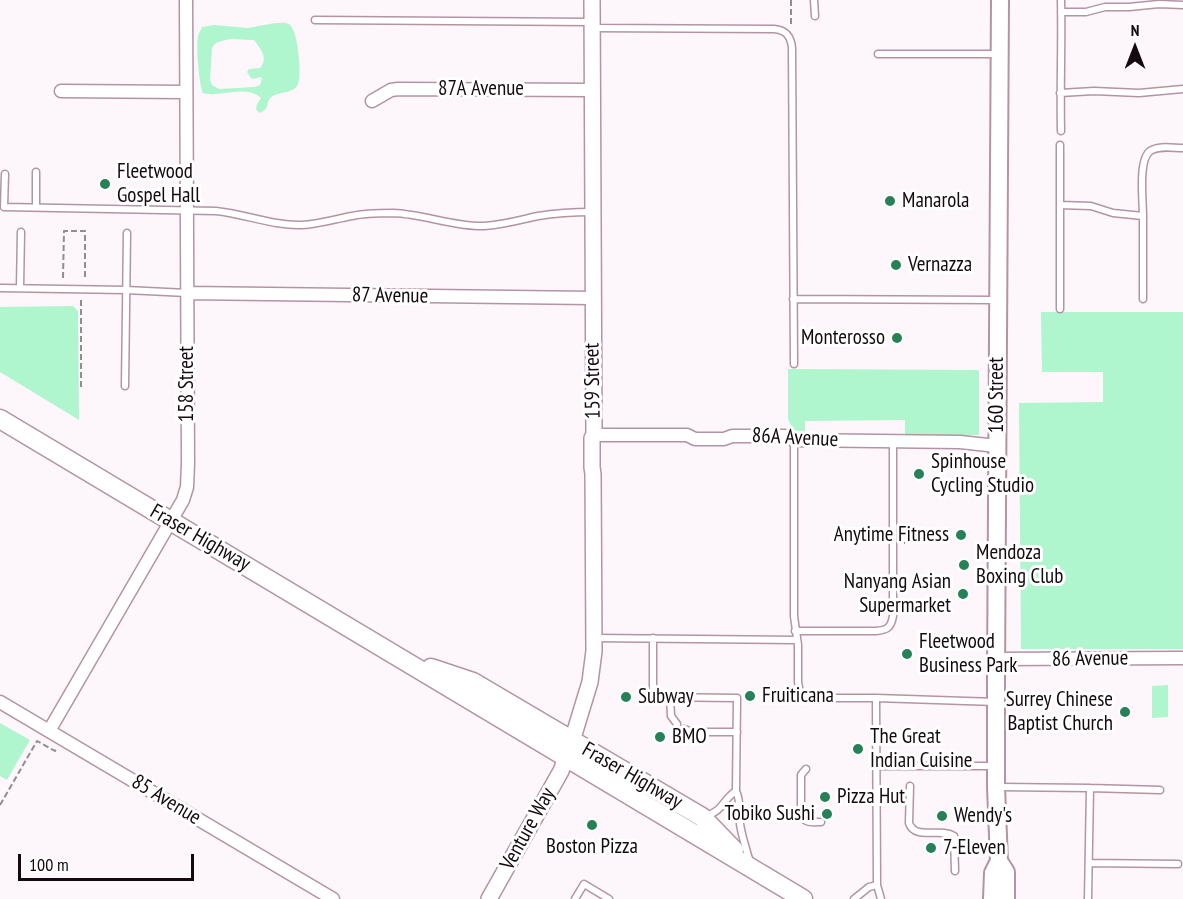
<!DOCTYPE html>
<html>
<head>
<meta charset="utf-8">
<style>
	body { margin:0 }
	#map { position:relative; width:1183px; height:899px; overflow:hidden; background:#fdf6fa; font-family:"PT Sans Narrow",sans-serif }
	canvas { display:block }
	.north { position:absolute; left:1105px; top:18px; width:60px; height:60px; -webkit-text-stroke:4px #fff; paint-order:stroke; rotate:0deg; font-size:16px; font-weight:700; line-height:24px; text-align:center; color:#14090f }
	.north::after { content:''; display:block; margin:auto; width:21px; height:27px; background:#14090f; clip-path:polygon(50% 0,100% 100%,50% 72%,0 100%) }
	.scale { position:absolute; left:18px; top:854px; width:176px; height:27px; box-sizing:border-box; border:3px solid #14090f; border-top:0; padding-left:8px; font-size:18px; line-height:21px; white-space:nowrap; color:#14090f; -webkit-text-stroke:4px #fff; paint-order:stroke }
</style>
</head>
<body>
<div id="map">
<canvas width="1183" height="899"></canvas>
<div class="north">N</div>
<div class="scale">100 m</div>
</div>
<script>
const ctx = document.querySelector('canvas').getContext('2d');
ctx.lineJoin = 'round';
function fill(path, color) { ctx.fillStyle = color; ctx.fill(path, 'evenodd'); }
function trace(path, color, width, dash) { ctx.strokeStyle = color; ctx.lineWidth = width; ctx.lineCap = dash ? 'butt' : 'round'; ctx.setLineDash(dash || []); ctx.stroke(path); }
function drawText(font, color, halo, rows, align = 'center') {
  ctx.font = font + ' "PT Sans Narrow",sans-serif'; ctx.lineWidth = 6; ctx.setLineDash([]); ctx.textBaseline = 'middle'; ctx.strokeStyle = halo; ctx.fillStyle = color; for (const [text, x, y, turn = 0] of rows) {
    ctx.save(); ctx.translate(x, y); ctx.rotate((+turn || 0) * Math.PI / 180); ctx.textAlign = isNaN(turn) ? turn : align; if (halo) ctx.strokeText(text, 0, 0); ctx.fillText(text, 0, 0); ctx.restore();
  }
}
fill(new Path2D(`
	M275,23C280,23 285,22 289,24C298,29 302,76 298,84C294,94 280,91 273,96C264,101 272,109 259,113L256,109L257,104L261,98C245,84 220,98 203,93C199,84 196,46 198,36C199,33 201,30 202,27L214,25L248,28ZM230,39L254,40C260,48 269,58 260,68L249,69L247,72L251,78L253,79L260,77L262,78L260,85L255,87L219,89L212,85L210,80L212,48C215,41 223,41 230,39Z
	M73,306L78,311L79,420L0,372V307Z
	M1041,312H1183V649H1021L1019,403L1103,402V372H1042Z
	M788,369L979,370V435H905V420L805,421V434H795L788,419Z
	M1168,685V717L1152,718V686Z
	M0,723L30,740L7,780L0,776Z`), '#aff5cd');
const service = new Path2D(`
	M814,0L815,16
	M1061,0C1062,44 1060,87 1061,131
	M1061,12H1086L1105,7H1129L1159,4L1183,5
	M315,20L592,22
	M592,28L774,29C786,30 791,36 792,48L794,364
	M878,54H999
	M1060,93L1094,91L1139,93L1183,89
	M5,174L4,207L216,211C245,214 273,226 302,225C319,224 335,219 352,216C365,213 379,213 393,213C424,214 454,227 484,226C503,225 520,220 538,216C556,213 575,212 593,212
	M1060,205L1091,206L1113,213L1143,216C1143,201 1138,160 1150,151C1159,145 1173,148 1183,148
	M36,207V172
	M1143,216V299
	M0,288L126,290L187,293
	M20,288L21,232
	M793,299L997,300
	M1060,309V145
	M125,386L127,233
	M794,440V616L798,645V682L800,693L804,696L811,698H876L996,702
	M795,631H876C887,630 891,628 893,616V441
	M594,638L797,640
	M653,638V697L737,698L736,791C741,801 739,813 740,824C742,837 746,849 750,862
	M670,697L671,716L677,724
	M876,698L877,885L881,899
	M684,729L693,732H737
	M876,766H996
	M806,769L801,775V814C804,824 812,822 821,822
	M910,786L909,823C915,841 941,827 954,836L955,871
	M999,787L1090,788L1160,790
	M705,816C724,811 722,800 736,791
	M1089,863L1178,864
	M575,899L584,884L609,899
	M854,899L869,887L877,885
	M1088,899L1090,788`);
const minor = new Path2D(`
	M61,91L186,92
	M372,101L391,90L398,89L593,90
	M187,293L592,298
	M594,435H687L695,439H724L732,436H785L794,440L960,442L997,446
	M996,659L1183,658
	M0,702L333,899
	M49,731L183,500L187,487L188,463L186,0`);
const tertiary = new Path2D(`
	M489,899L561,771L572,741L590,682L594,651L593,474L592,467V438L594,435C592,290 594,145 592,0`);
const secondary = new Path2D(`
	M999,861L1006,872V899
	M992,899L993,873L999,861L996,787V675L1000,0`);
const primary = new Path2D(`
	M0,419L803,899
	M431,668L473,682L702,817L734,850`);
trace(service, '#b494a4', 9);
trace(minor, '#b494a4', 15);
trace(tertiary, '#b494a4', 18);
trace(secondary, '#b494a4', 20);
trace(primary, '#b494a4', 21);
trace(new Path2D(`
	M791,0V27
	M63,278L64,231H85V278
	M81,300V389
	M904,543H905
	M0,805L37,741L55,751L56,749`), '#958c91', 2, [6, 3]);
trace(service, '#fff', 6);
trace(minor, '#fff', 12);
trace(tertiary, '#fff', 15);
trace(secondary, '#fff', 16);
trace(primary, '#fff', 18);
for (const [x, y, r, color] of [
	[105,184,6,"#268157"],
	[890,201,6,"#268157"],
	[896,265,6,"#268157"],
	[897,338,6,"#268157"],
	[919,474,6,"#268157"],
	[961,535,6,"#268157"],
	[964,565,6,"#268157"],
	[963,594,6,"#268157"],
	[907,654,6,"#268157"],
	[750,696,6,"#268157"],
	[626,697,6,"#268157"],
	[1125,712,6,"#268157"],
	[660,737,6,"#268157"],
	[858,749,6,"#268157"],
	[825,797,6,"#268157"],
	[827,814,6,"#268157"],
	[942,816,6,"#268157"],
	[592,825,6,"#268157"],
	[931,848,6,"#268157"]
]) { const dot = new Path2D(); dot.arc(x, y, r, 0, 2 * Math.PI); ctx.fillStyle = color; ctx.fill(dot); trace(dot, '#fff', 2); }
drawText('21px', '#14090f', '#fff', [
	["87A Avenue",481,89],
	["87 Avenue",390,296,1],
	["159 Street",593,381,-91],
	["158 Street",187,384,-90],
	["160 Street",997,395,-90],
	["86A Avenue",795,438,3],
	["Fraser Highway",200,538,30],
	["86 Avenue",1090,659,-1],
	["Fraser Highway",632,776,30],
	["85 Avenue",166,800,31],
	["Venture Way",528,829,-61]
]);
drawText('21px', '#14090f', '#fff', [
	["Fleetwood",117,172],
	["Gospel Hall",117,196],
	["Manarola",902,201],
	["Vernazza",908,265],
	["Monterosso",885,338,"right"],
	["Spinhouse",931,462],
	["Cycling Studio",931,486],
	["Anytime Fitness",949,535,"right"],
	["Mendoza",976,553],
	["Boxing Club",976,577],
	["Nanyang Asian",951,582,"right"],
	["Supermarket",951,606,"right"],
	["Fleetwood",919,642],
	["Business Park",919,666],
	["Fruiticana",762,696],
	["Subway",638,697],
	["Surrey Chinese",1113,700,"right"],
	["Baptist Church",1113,724,"right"],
	["BMO",672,737],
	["The Great",870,737],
	["Indian Cuisine",870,761],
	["Pizza Hut",837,797],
	["Tobiko Sushi",815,814,"right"],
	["Wendy's",954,816],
	["Boston Pizza",592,847,"center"],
	["7-Eleven",943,848]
], 'left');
</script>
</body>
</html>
